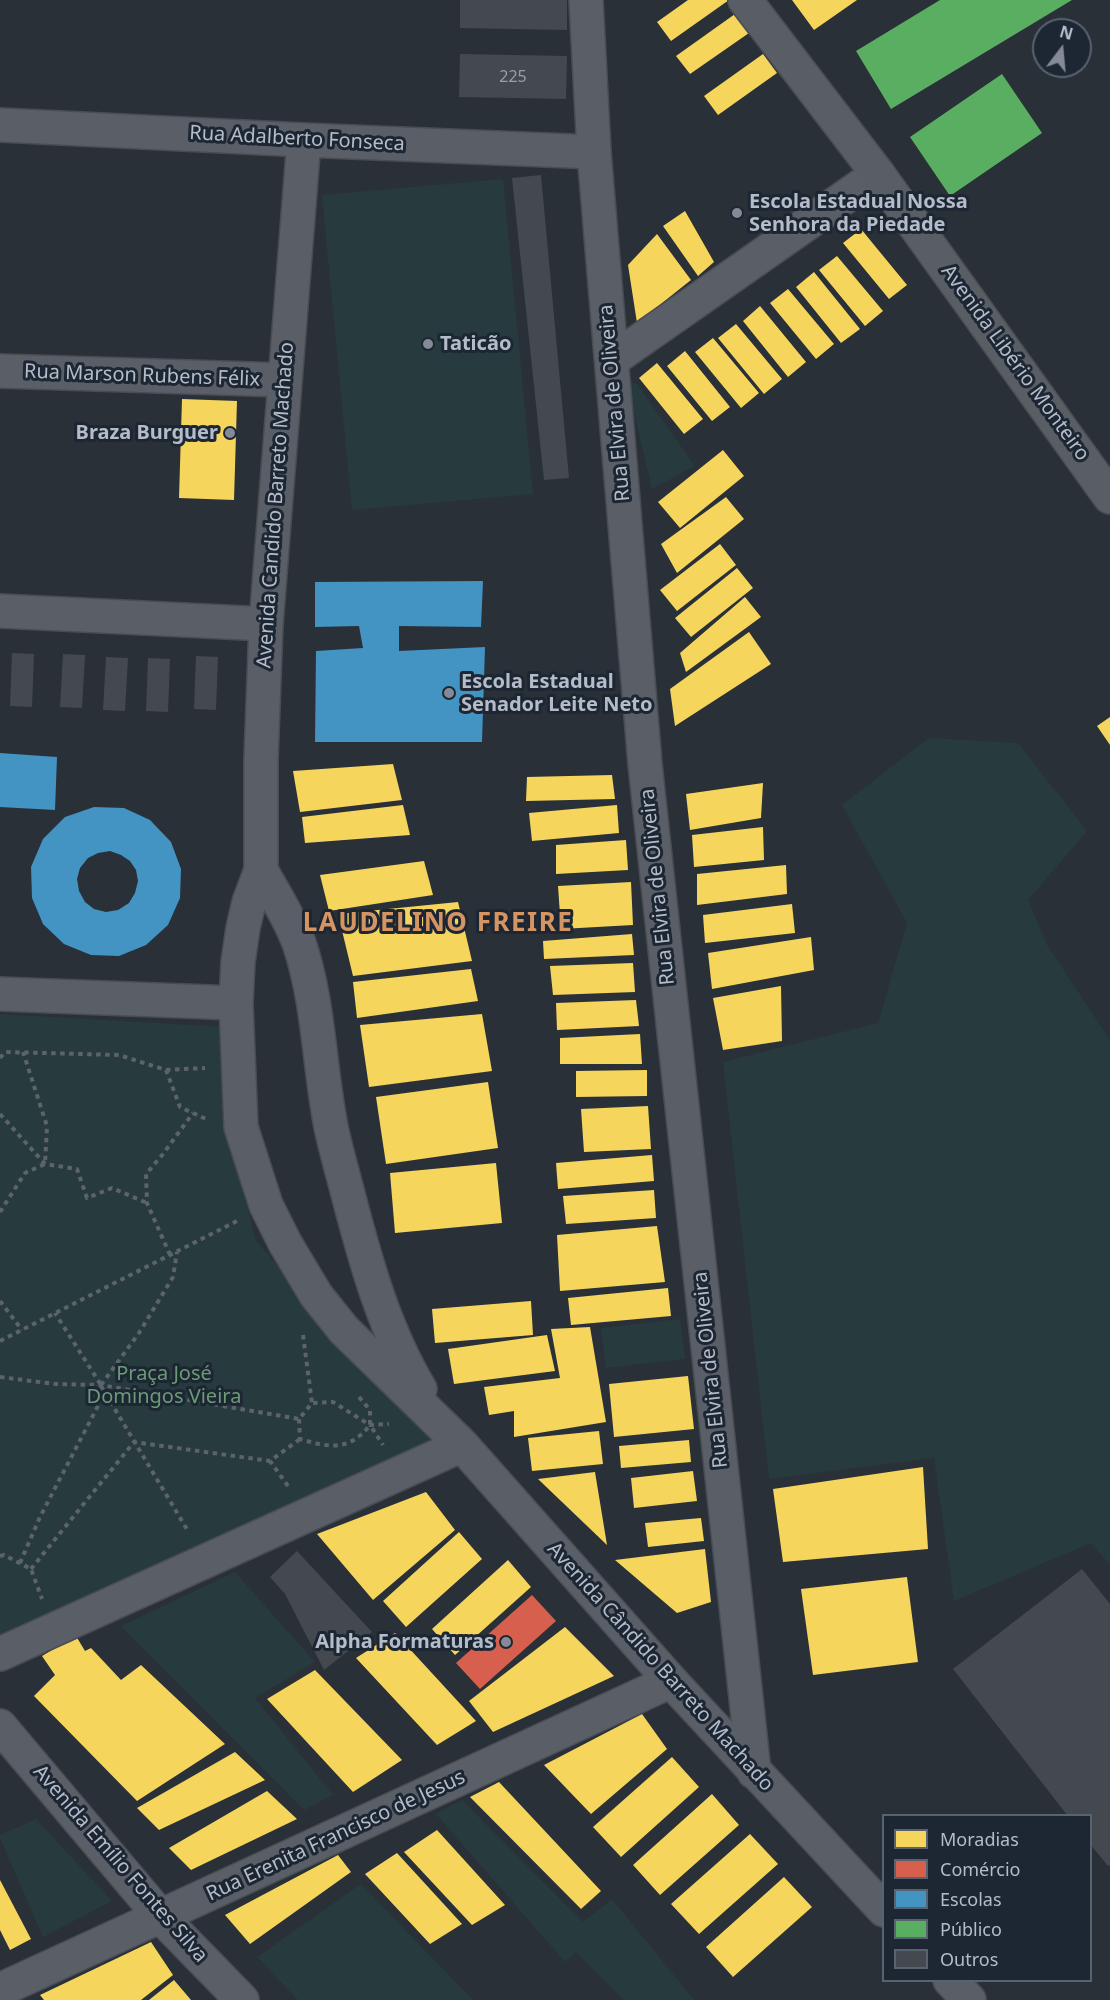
<!DOCTYPE html>
<html>
<head>
<meta charset="utf-8">
<style>
	body { margin:0 }
	#map { position:relative; width:1110px; height:2000px; overflow:hidden; background:#2a3038; font-family:"Noto Sans",sans-serif }
	canvas { display:block }
	.legend { position:absolute; left:882px; top:1814px; width:210px; height:168px; box-sizing:border-box; background:#1d2633; border:2px solid #59626f; margin:0; padding:8px 10px; list-style:none; font-size:18px; color:#b4bcc9 }
	.legend li { display:flex; align-items:center; gap:12px; height:30px }
	.legend b { width:30px; border:2px solid #59626f }
	.north { position:absolute; left:1032px; top:18px; width:60px; height:60px; box-sizing:border-box; background:#1d2633; border:2px solid #59626f; border-radius:50%; rotate:16deg; font-size:16px; font-weight:700; line-height:24px; text-align:center; color:#b4bcc9 }
	.north::after { content:''; display:block; margin:auto; width:21px; height:27px; background:#848b96; clip-path:polygon(50% 0,100% 100%,50% 72%,0 100%) }
</style>
</head>
<body>
<div id="map">
<canvas width="1110" height="2000"></canvas>
<ul class="legend">
<li><b style="height:16px;background:#f6d55c"></b>Moradias</li>
<li><b style="height:16px;background:#d6604d"></b>Comércio</li>
<li><b style="height:16px;background:#4393c3"></b>Escolas</li>
<li><b style="height:16px;background:#5aae61"></b>Público</li>
<li><b style="height:16px;background:#444950"></b>Outros</li>
</ul>
<div class="north">N</div>
</div>
<script>
const ctx = document.querySelector('canvas').getContext('2d');
ctx.lineJoin = 'round';
function fill(path, color) { ctx.fillStyle = color; ctx.fill(path, 'evenodd'); }
function trace(path, color, width, dash) { ctx.strokeStyle = color; ctx.lineWidth = width; ctx.lineCap = dash ? 'butt' : 'round'; ctx.setLineDash(dash || []); ctx.stroke(path); }
function drawText(font, color, halo, rows, align = 'center') {
  ctx.font = font + ' "Noto Sans",sans-serif'; ctx.lineWidth = 6; ctx.setLineDash([]); ctx.textBaseline = 'middle'; ctx.strokeStyle = halo; ctx.fillStyle = color; for (const [text, x, y, turn = 0] of rows) {
    ctx.save(); ctx.translate(x, y); ctx.rotate((+turn || 0) * Math.PI / 180); ctx.textAlign = isNaN(turn) ? turn : align; if (halo) ctx.strokeText(text, 0, 0); ctx.fillText(text, 0, 0); ctx.restore();
  }
}
fill(new Path2D(`
	M503,179L533,494L352,510L322,195Z
	M627,382L637,384L695,466L652,489Z
	M929,738L1018,743L1087,831L1028,900L1047,945L1110,1040V1565L1091,1543L954,1601L934,1458L769,1479L723,1062L878,1023L907,923L842,805Z
	M0,1014L227,1027L226,1125L256,1241L333,1329L449,1436L0,1642Z
	M680,1319L685,1359L606,1368L601,1328Z
	M235,1572L315,1662L255,1698L333,1795L304,1810L121,1626Z
	M462,1800L583,1922L612,1899L694,2000H624L576,1952L565,1962L436,1814Z
	M36,1819L112,1901L43,1937L0,1838V1835Z
	M361,1884L473,2000H298L257,1957Z`), '#273a3e');
fill(new Path2D(`
	M688,0H729L671,41L657,22Z
	M792,0H857L814,30Z
	M735,14L749,33L690,74L676,56Z
	M763,54L777,73L718,115L704,96Z
	M685,211L714,262L698,276L663,226Z
	M861,229L907,285L889,299L843,243Z
	M657,234L691,280L637,323L628,265Z
	M837,256L883,311L865,326L819,270Z
	M814,272L860,329L841,343L796,287Z
	M788,289L834,344L816,359L770,303Z
	M760,306L806,362L788,377L743,321Z
	M736,324L782,379L764,394L718,338Z
	M713,338L759,393L741,408L695,352Z
	M685,351L730,407L712,421L667,366Z
	M657,363L703,419L684,434L639,378Z
	M182,399L237,401L234,500L179,498Z
	M723,450L744,476L680,528L658,502Z
	M726,497L744,519L677,573L661,544Z
	M720,544L736,565L677,611L660,590Z
	M737,568L753,588L691,637L675,618Z
	M745,597L761,617L686,672L680,653Z
	M749,632L771,664L675,726L670,689Z
	M1110,717V745L1097,726Z
	M393,764L402,800L300,812L293,771Z
	M612,775L615,799L526,801L527,777Z
	M763,783L761,818L690,830L686,794Z
	M403,805L410,835L305,843L302,817Z
	M617,805L619,833L532,841L529,813Z
	M763,827L764,860L694,867L692,835Z
	M626,840L628,870L556,874V845Z
	M424,861L433,895L329,911L320,875Z
	M786,865L787,894L697,905V874Z
	M631,882L633,925L561,929L558,886Z
	M458,902L472,961L353,976L338,914Z
	M792,904L795,933L705,943L703,915Z
	M632,934L634,955L544,959L543,941Z
	M811,937L814,970L712,989L708,953Z
	M633,963L635,992L553,995L550,966Z
	M471,969L478,1001L357,1018L353,982Z
	M781,986L782,1041L723,1050L713,998Z
	M636,1000L639,1026L557,1030L556,1003Z
	M482,1014L492,1071L369,1087L360,1025Z
	M640,1034L642,1064H560V1038Z
	M647,1070V1096L576,1097V1071Z
	M488,1082L498,1148L386,1164L376,1097Z
	M648,1106L651,1149L584,1152L581,1109Z
	M652,1155L654,1181L558,1189L556,1163Z
	M496,1163L502,1223L395,1233L390,1173Z
	M654,1190L656,1218L566,1224L563,1196Z
	M657,1226L665,1282L560,1291L557,1235Z
	M668,1288L671,1316L571,1325L568,1298Z
	M531,1301L533,1335L435,1343L432,1309Z
	M590,1327L606,1422L514,1437V1411L489,1415L484,1387L560,1378L551,1329Z
	M547,1335L555,1371L454,1384L448,1349Z
	M688,1376L694,1429L614,1437L609,1384Z
	M599,1431L603,1464L532,1471L528,1438Z
	M689,1440L691,1462L621,1468L619,1446Z
	M923,1467L928,1549L783,1562L773,1489Z
	M693,1471L697,1501L634,1508L631,1478Z
	M595,1472L607,1545L538,1479Z
	M426,1492L455,1530L373,1600L317,1534Z
	M701,1518L704,1541L648,1547L645,1523Z
	M459,1532L482,1559L406,1627L383,1601Z
	M705,1549L711,1602L677,1613L615,1560Z
	M508,1560L531,1587L455,1655L432,1629Z
	M907,1577L918,1662L813,1675L801,1589Z
	M565,1627L614,1676L493,1732L469,1701Z
	M395,1633L476,1721L437,1745L356,1658Z
	M76,1636L85,1651L91,1648L121,1680L141,1665L225,1744L137,1801L34,1696L55,1675L42,1656Z
	M315,1670L402,1760L353,1792L267,1699Z
	M642,1714L667,1749L591,1814L544,1765Z
	M235,1752L265,1780L159,1830L137,1808Z
	M672,1757L699,1787L621,1857L593,1827Z
	M499,1782L601,1891L581,1909L470,1797Z
	M267,1791L297,1819L191,1870L169,1848Z
	M712,1794L739,1825L660,1895L633,1865Z
	M437,1830L505,1905L472,1925L404,1852Z
	M750,1834L778,1864L699,1934L671,1904Z
	M397,1853L462,1924L430,1944L365,1874Z
	M338,1855L351,1872L250,1944L225,1915Z
	M784,1877L812,1907L733,1977L706,1947Z
	M0,1880L31,1939L10,1950L0,1930Z
	M151,1942L173,1975L141,2000H44L40,1995Z
	M174,1980L191,2000H149Z`), '#f6d55c');
fill(new Path2D(`
	M532,1595L556,1621L480,1689L456,1663Z`), '#d6604d');
fill(new Path2D(`
	M483,581L481,627L399,626V651L485,647L482,742H315L316,651L363,648L359,626L315,627V582Z
	M0,753L57,757L55,810L0,807Z
	M94,807L124,808L150,820L171,842L181,869L180,898L168,925L146,945L119,956L91,955L64,944L43,924L32,898L31,867L43,839L65,817ZM110,851L121,855L130,861L136,870L138,881L135,893L129,903L118,910L106,912L94,909L85,902L79,891L77,879L80,868L88,858L98,853Z`), '#4393c3');
fill(new Path2D(`
	M940,0H1072L891,109L856,51Z
	M1002,74L1042,133L950,196L910,137Z`), '#5aae61');
fill(new Path2D(`
	M460,0H567V30L460,28Z
	M460,54L567,56L566,99L459,97Z
	M541,175L569,478L544,480L512,178Z
	M12,653L34,654L32,707L10,706Z
	M63,654L85,655L82,708L60,707Z
	M196,656L218,657L216,710L194,709Z
	M106,657L128,658L125,711L103,710Z
	M148,658L170,659L168,712L146,711Z
	M297,1551L372,1632L324,1670L285,1594L270,1577Z
	M1082,1569L1110,1604V1865L1108,1866L1090,1844V1816H1068L953,1669Z`), '#444950');
const minor = new Path2D(`
	M586,0L594,152L645,764L754,1772
	M0,125L304,140L594,152
	M304,140L266,624L261,760V870L249,902L243,928L238,962L236,1003L241,1127L266,1205L285,1243L316,1295L344,1330L462,1445L671,1681L884,1910
	M612,360L878,174
	M0,371L284,380
	M0,611L266,624
	M261,870C274,894 290,918 299,943C319,1002 319,1066 331,1127C336,1151 343,1174 349,1198C366,1263 385,1331 420,1389
	M0,994L236,1003
	M0,1654L462,1445
	M0,1726L161,1917L242,2000
	M950,1980L969,2000
	M0,1990L671,1681`);
const secondary = new Path2D(`
	M745,0L878,174L1110,497`);
trace(minor, '#484c53', 36);
trace(secondary, '#484c53', 36);
trace(new Path2D(`
	M0,1058L5,1052L119,1055L166,1070L180,1107L206,1119
	M166,1070L205,1068
	M0,1114L45,1164L77,1169L87,1198L112,1188L147,1203
	M0,1212L25,1173L45,1164L47,1126L23,1052
	M170,1255L147,1203L146,1174L163,1154L193,1113
	M0,1301L22,1330
	M303,1335L312,1403
	M0,1341L237,1221
	M0,1377L55,1384L101,1385L299,1419L312,1403L333,1402L370,1425L389,1424
	M101,1385L139,1333L173,1277L177,1252
	M101,1386L188,1531
	M359,1397L370,1410V1425L383,1445
	M299,1419L300,1439C329,1448 350,1451 370,1425
	M288,1486L270,1461L300,1439
	M0,1556L4,1555L31,1569L42,1599
	M20,1563L40,1517L99,1404L101,1385L55,1313
	M31,1569L134,1442L270,1461`), '#5d636a', 4, [4.5, 4.5]);
trace(minor, '#5a5e66', 33);
trace(secondary, '#595d64', 33);
for (const [x, y, r, color] of [
	[737,213,6,"#848b96"],
	[428,344,6,"#848b96"],
	[230,433,6,"#848b96"],
	[449,693,6,"#848b96"],
	[506,1642,6,"#848b96"]
]) { const dot = new Path2D(); dot.arc(x, y, r, 0, 2 * Math.PI); ctx.fillStyle = color; ctx.fill(dot); trace(dot, '#1d2633', 2); }
drawText('16px', '#989fab', null, [
	["225",513,77]
]);
drawText('20px', '#b4bcc9', '#1d2633', [
	["Rua Adalberto Fonseca",297,139,3],
	["Avenida Libério Monteiro",1015,363,54],
	["Rua Marson Rubens Félix",142,376,2],
	["Rua Elvira de Oliveira",615,403,-95],
	["Avenida Candido Barreto Machado",276,505,-86],
	["Rua Elvira de Oliveira",658,887,-96],
	["Rua Elvira de Oliveira",711,1370,-96],
	["Avenida Cândido Barreto Machado",660,1667,48],
	["Rua Erenita Francisco de Jesus",336,1836,-25],
	["Avenida Emílio Fontes Silva",120,1864,49]
]);
drawText('bold 20px', '#b4bcc9', '#1d2633', [
	["Escola Estadual Nossa",749,202],
	["Senhora da Piedade",749,225],
	["Taticão",440,344],
	["Braza Burguer",218,433,"right"],
	["Escola Estadual",461,682],
	["Senador Leite Neto",461,705],
	["Alpha Formaturas",494,1642,"right"]
], 'left');
drawText('20px', '#6b9a76', '#1d2633', [
	["Praça José",164,1374],
	["Domingos Vieira",164,1397]
]);
ctx.letterSpacing = '1.5px';
drawText('bold 26px', '#d59563', '#1d2633', [
	["LAUDELINO FREIRE",438,924]
]);
ctx.letterSpacing = '0px';
</script>
</body>
</html>
